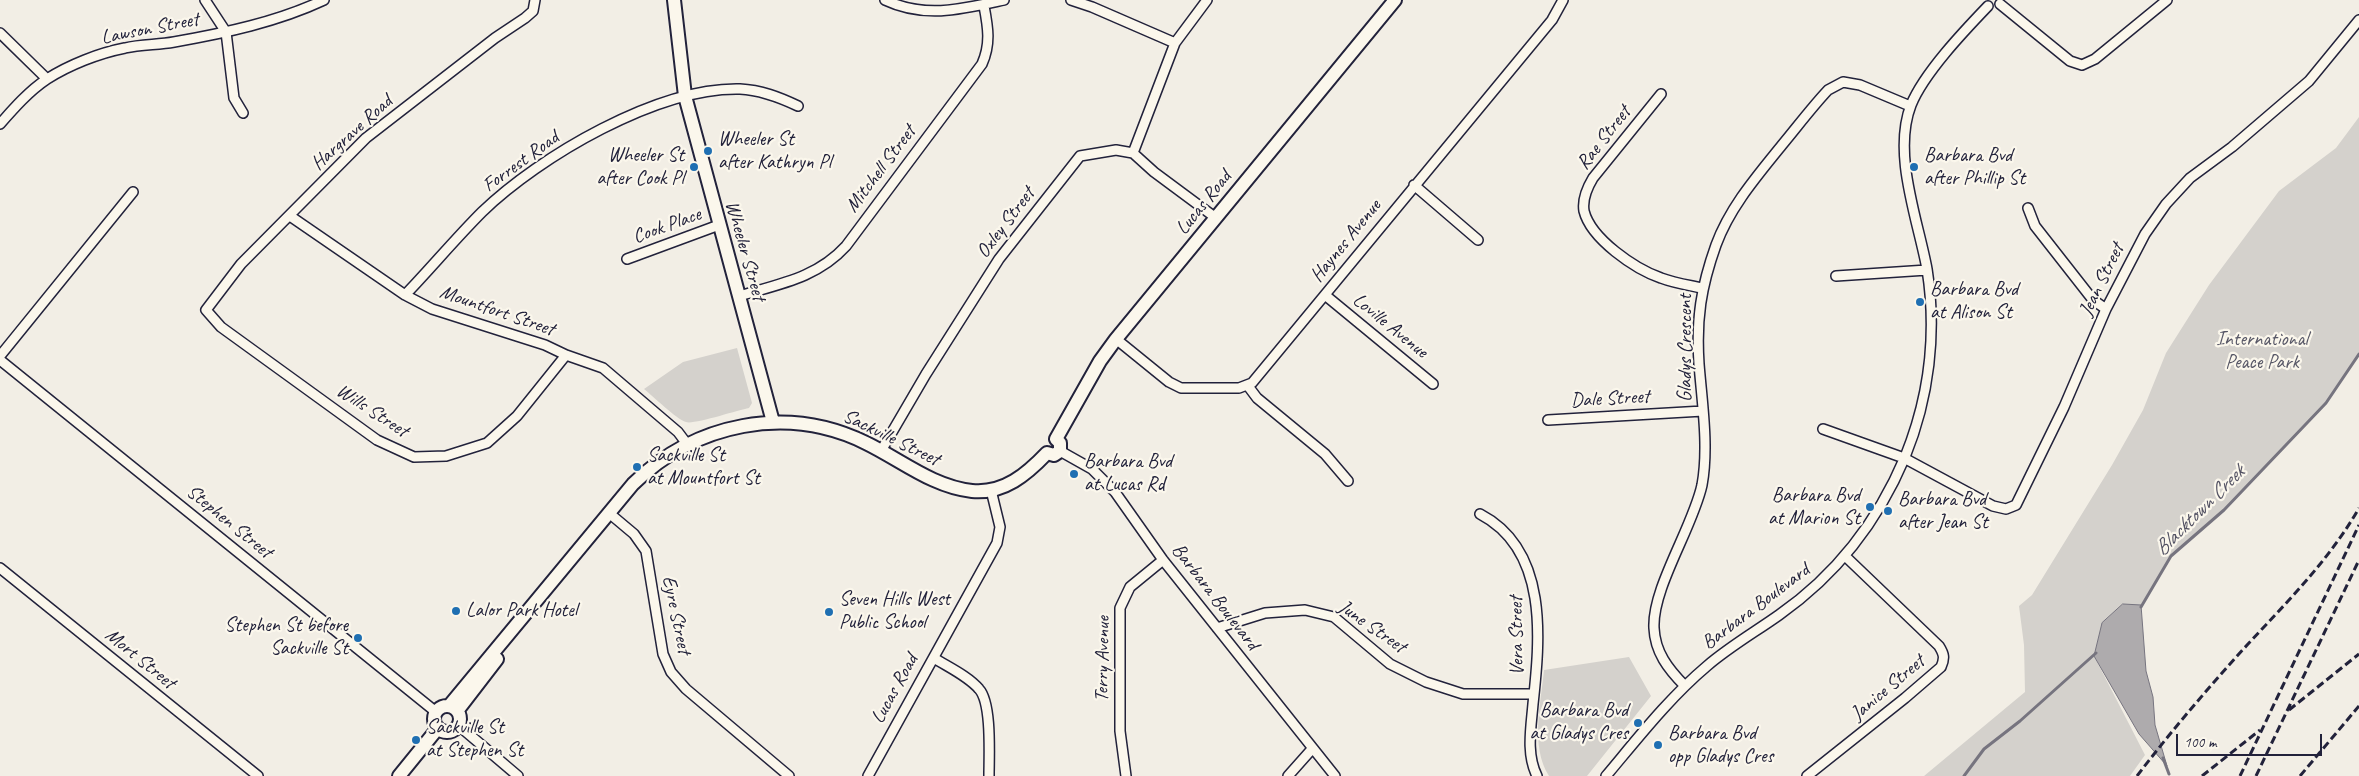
<!DOCTYPE html>
<html>
<head>
<meta charset="utf-8">
<style>
	body { margin:0 }
	#map { position:relative; width:2359px; height:776px; overflow:hidden; background:#f2eee5; font-family:Caveat,sans-serif }
	canvas { display:block }
	.scale { position:absolute; left:2176px; top:734px; width:146px; height:22px; box-sizing:border-box; border:2px solid #22223b; border-top:0; padding-left:6px; font-size:15px; line-height:18px; white-space:nowrap; color:#22223b; -webkit-text-stroke:4px #fbf7ec; paint-order:stroke }
</style>
</head>
<body>
<div id="map">
<canvas width="2359" height="776"></canvas>
<div class="scale">100 m</div>
</div>
<script>
const ctx = document.querySelector('canvas').getContext('2d');
ctx.lineJoin = 'round';
function fill(path, color) { ctx.fillStyle = color; ctx.fill(path, 'evenodd'); }
function trace(path, color, width, dash) { ctx.strokeStyle = color; ctx.lineWidth = width; ctx.lineCap = dash ? 'butt' : 'round'; ctx.setLineDash(dash || []); ctx.stroke(path); }
function drawText(font, color, halo, rows, align = 'center') {
  ctx.font = font + ' Caveat,sans-serif'; ctx.lineWidth = 4.5; ctx.setLineDash([]); ctx.textBaseline = 'middle'; ctx.strokeStyle = halo; ctx.fillStyle = color; for (const [text, x, y, turn = 0] of rows) {
    ctx.save(); ctx.translate(x, y); ctx.rotate((+turn || 0) * Math.PI / 180); ctx.textAlign = isNaN(turn) ? turn : align; if (halo) ctx.strokeText(text, 0, 0); ctx.fillText(text, 0, 0); ctx.restore();
  }
}
fill(new Path2D(`
	M2359,117V353L2326,403L2224,510L2171,556L2141,605L2094,656L2145,755L2130,776H1924L2025,692L2024,645L2019,606L2032,595L2112,465L2143,410L2166,353L2209,285L2279,191L2336,148Z
	M737,348L752,403L749,408C738,410 693,425 686,422C676,419 653,396 644,389L683,362Z
	M1629,657L1651,696L1587,776H1549C1530,746 1541,703 1544,670Z`), '#d4d1cc');
const water = new Path2D(`
	M2123,604L2141,605L2146,671L2153,697L2155,725L2167,766L2139,734L2094,656L2102,623Z`);
fill(water, '#aeabad');
trace(water, '#76747f', 1);
trace(new Path2D(`
	M2141,607L2171,556L2224,510L2326,403L2359,354
	M2163,758L2169,774
	M1964,776L1984,749L2020,721L2096,653`), '#76747f', 3);
const street = new Path2D(`
	M205,0L226,32L234,98L243,113
	M535,0L533,11L525,18L495,38L366,138L241,264L206,310L221,327L377,440L414,457L446,456L487,443L517,416L566,355
	M885,0C925,19 963,9 1004,0
	M1071,0L1092,7L1175,43
	M2000,4L2070,61L2082,65L2095,59L2167,0
	M0,33L47,79
	M1661,94L1593,178C1587,188 1582,199 1584,211C1591,239 1635,269 1661,278C1674,283 1688,285 1702,288
	M0,124C14,108 29,91 47,79C69,65 99,53 125,48C141,44 158,45 174,42C225,33 277,22 324,0
	M1133,153L1175,43L1207,0
	M1414,185L1478,240
	M2028,208L2035,226L2093,300L2106,309
	M290,216L405,295L432,309L545,345L566,355L603,368L678,432L687,444
	M627,259L719,225
	M1836,276L1927,270
	M405,295C431,268 455,239 482,212C540,156 658,87 740,89C761,90 779,97 798,106
	M1325,295L1433,384
	M739,296C779,284 817,278 846,246L982,64C991,44 988,27 984,6
	M1116,339L1169,382L1181,388H1239L1252,383L1552,20L1563,0
	M0,356L133,192
	M0,360L436,712
	M1248,386L1257,398L1325,454L1348,481
	M1548,420L1703,411
	M1823,429L1904,458L1993,506L2006,509L2016,505L2064,407L2106,309L2145,234L2166,204L2190,178L2232,147L2309,81L2359,20
	M881,451L926,374L999,259L1080,156L1116,150L1133,153L1154,172L1216,218
	M1060,451L1092,469L1115,492L1163,560L1335,776
	M609,513L634,534L646,551L663,654L671,672L686,689L789,776
	M1480,514C1549,550 1540,639 1533,704C1531,728 1526,754 1537,776
	M0,568L258,776
	M1217,628L1265,613L1305,610L1334,617L1390,664L1426,682L1463,694H1534
	M934,658C948,667 968,676 979,689C992,703 989,756 989,776
	M1685,686C1668,669 1655,652 1654,628C1652,588 1693,527 1702,485C1709,447 1702,402 1699,364C1696,319 1701,287 1716,245C1730,207 1757,176 1782,145C1797,127 1812,107 1828,90L1843,82L1860,85L1910,106
	M458,725L518,776
	M868,776L997,543L1000,527L991,490
	M1126,776L1120,731V608L1130,587L1163,560
	M1288,776L1312,749
	M1606,776C1638,738 1669,698 1707,666C1729,647 1755,632 1779,615C1836,575 1878,521 1905,457C1929,398 1937,333 1927,269C1918,220 1892,154 1911,105C1924,73 1964,31 1988,6
	M1807,776L1905,698L1941,667C1945,658 1944,654 1939,646L1845,556`);
const secondary = new Path2D(`
	M674,0L685,96L773,422
	M1056,439L1100,361L1116,339L1395,0
	M1047,453L1054,455L1060,451V443L1056,439
	M449,706L633,484C695,423 787,404 866,443C901,460 933,487 972,491C1004,494 1027,474 1047,453
	M434 719a13 13 0 1 1 26 0a13 13 0 1 1-26 0Z
	M457,711L497,659
	M399,776L438,728`);
trace(street, '#22223b', 12);
trace(secondary, '#22223b', 16);
trace(street, '#fbf7ec', 9);
trace(secondary, '#fbf7ec', 12);
trace(new Path2D(`
	M2289,710L2359,654
	M2137,776C2172,730 2209,687 2248,644C2288,601 2330,559 2359,508
	M2202,776L2260,730
	M2240,776L2359,525
	M2256,776L2359,560
	M2300,776L2359,706`), '#22223b', 3, [8, 4]);
for (const [x, y, r, color] of [
	[708,151,5,"#1f6fb2"],
	[694,167,5,"#1f6fb2"],
	[1914,167,5,"#1f6fb2"],
	[1920,302,5,"#1f6fb2"],
	[637,467,5,"#1f6fb2"],
	[1074,474,5,"#1f6fb2"],
	[1870,507,5,"#1f6fb2"],
	[1888,511,5,"#1f6fb2"],
	[456,611,5,"#1f6fb2"],
	[829,612,5,"#1f6fb2"],
	[358,638,5,"#1f6fb2"],
	[1638,723,5,"#1f6fb2"],
	[416,740,5,"#1f6fb2"],
	[1658,745,5,"#1f6fb2"]
]) { const dot = new Path2D(); dot.arc(x, y, r, 0, 2 * Math.PI); ctx.fillStyle = color; ctx.fill(dot); trace(dot, '#fbf7ec', 2); }
drawText('20px', '#22223b', '#fbf7ec', [
	["Lawson Street",150,29,-11],
	["Hargrave Road",352,133,-42],
	["Rae Street",1604,138,-52],
	["Forrest Road",521,162,-36],
	["Mitchell Street",881,169,-53],
	["Lucas Road",1204,203,-51],
	["Oxley Street",1006,223,-53],
	["Cook Place",667,226,-20],
	["Haynes Avenue",1346,241,-51],
	["Wheeler Street",745,251,74],
	["Jean Street",2102,280,-64],
	["Mountfort Street",497,311,19],
	["Loville Avenue",1390,326,39],
	["Gladys Crescent",1686,348,-90],
	["Dale Street",1610,399,-3],
	["Wills Street",372,411,33],
	["Sackville Street",891,438,26],
	["Stephen Street",229,522,39],
	["Barbara Boulevard",1215,597,52],
	["Barbara Boulevard",1756,607,-37],
	["Eyre Street",676,615,78],
	["June Street",1372,627,35],
	["Vera Street",1517,636,-91],
	["Mort Street",140,659,39],
	["Terry Avenue",1103,659,-89],
	["Janice Street",1888,688,-40],
	["Lucas Road",895,689,-61]
]);
drawText('20px', '#22223b', '#fbf7ec', [
	["Wheeler St",718,140],
	["after Kathryn Pl",718,163],
	["Wheeler St",684,156,"right"],
	["after Cook Pl",684,179,"right"],
	["Barbara Bvd",1924,156],
	["after Phillip St",1924,179],
	["Barbara Bvd",1930,290],
	["at Alison St",1930,313],
	["Sackville St",647,456],
	["at Mountfort St",647,479],
	["Barbara Bvd",1084,462],
	["at Lucas Rd",1084,485],
	["Barbara Bvd",1860,496,"right"],
	["at Marion St",1860,519,"right"],
	["Barbara Bvd",1898,500],
	["after Jean St",1898,523],
	["Seven Hills West",839,600],
	["Public School",839,623],
	["Lalor Park Hotel",466,611],
	["Stephen St before",348,626,"right"],
	["Sackville St",348,649,"right"],
	["Barbara Bvd",1628,711,"right"],
	["at Gladys Cres",1628,734,"right"],
	["Sackville St",426,728],
	["at Stephen St",426,751],
	["Barbara Bvd",1668,734],
	["opp Gladys Cres",1668,757]
], 'left');
drawText('20px', '#575766', '#fbf7ec', [
	["International",2262,340],
	["Peace Park",2262,363]
]);
drawText('italic 21px', '#535263', '#fbf7ec', [
	["Blacktown Creek",2200,511,-45]
]);
</script>
</body>
</html>
